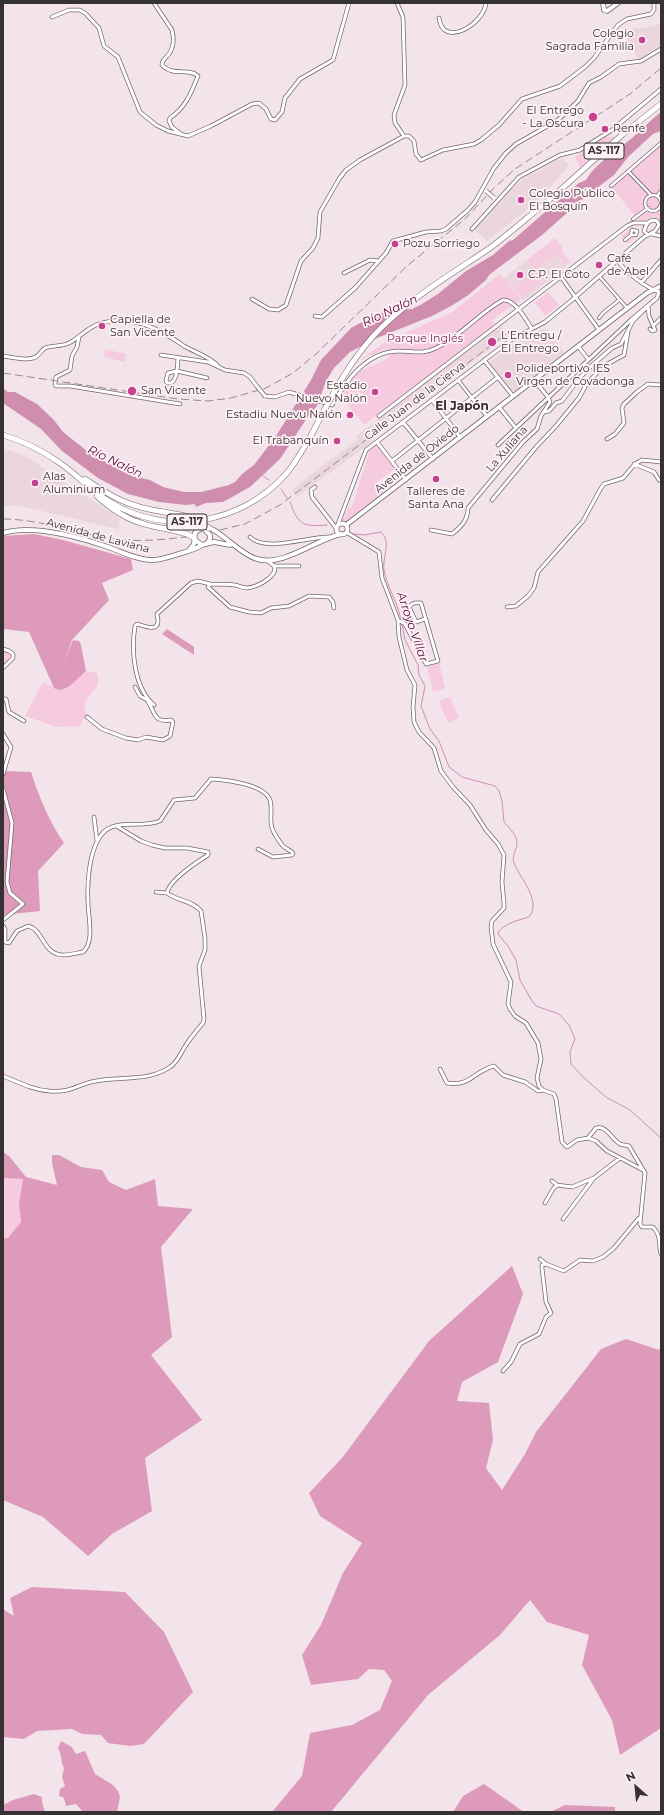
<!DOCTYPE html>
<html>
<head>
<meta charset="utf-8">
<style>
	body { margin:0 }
	#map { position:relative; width:664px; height:1815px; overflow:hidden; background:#f2e4ea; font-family:Montserrat,sans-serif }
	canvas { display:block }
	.frame { position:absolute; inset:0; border:4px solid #363133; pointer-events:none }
	.north { position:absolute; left:616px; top:1767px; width:40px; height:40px; -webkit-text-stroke:3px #fef2f7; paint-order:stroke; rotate:333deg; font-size:11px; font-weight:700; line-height:16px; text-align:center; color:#363133 }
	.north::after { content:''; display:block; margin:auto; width:14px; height:18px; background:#363133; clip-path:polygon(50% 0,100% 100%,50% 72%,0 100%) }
</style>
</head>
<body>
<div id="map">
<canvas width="664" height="1815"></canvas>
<div class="frame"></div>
<div class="north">N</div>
</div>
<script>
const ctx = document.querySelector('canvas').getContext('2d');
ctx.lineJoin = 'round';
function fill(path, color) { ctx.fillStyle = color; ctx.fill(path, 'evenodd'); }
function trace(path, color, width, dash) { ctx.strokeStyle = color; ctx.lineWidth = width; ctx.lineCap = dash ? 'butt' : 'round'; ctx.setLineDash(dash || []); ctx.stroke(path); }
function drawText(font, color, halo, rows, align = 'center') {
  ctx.font = font + ' Montserrat,sans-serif'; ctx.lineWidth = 3.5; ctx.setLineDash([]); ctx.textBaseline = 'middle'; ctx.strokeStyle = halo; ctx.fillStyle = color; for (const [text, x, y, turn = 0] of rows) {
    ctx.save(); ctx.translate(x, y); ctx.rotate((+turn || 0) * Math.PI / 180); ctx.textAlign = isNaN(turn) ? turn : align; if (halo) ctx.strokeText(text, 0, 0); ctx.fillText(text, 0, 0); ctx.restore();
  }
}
fill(new Path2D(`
	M661,24V45L638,59L624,35L636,27L638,29Z
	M562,158L569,165L544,195L522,214L487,241L473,228L496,203L498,205L504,199L503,197L523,179Z
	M555,238L563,248L561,250L571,262L523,301L504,278Z
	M500,325L508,335L376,435L373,441L297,497L292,490L328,461L334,458L358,439L356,436Z
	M543,329H546L563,350V353L515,391L511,390L489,362L522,339Z
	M3,448L24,455L120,519L118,529L21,506H3Z`), '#ebd6de');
fill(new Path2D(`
	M604,137H615L580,168L575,157Z
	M661,143V221L654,217L641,221L637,219L611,186Z
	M632,227L638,229L639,234L628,244L621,236Z
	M555,238L563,248L561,250L569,260L565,264L556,253L535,270L527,260Z
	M533,273L541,282L523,297L515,288Z
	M500,274L521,299L492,320L496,326L414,390L412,388L364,425L340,395C349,388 352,378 361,371C370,365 380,364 389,357L386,349L360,360L385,342L452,312Z
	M548,292L559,305L545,316L535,302Z
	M105,349L126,354L125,362L104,357Z
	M377,442L396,468L376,483L385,495L345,524L343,523L341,518H344L348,508H351L354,501L369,452L366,450Z
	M3,650L12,655L11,659L3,666Z
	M439,663L445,688L433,692L427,667Z
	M86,671L97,673C102,687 91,692 84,703L86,714L80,726L57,727L25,716L43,682L57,689Z
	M450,697L459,718L448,723L439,701Z
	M3,1178L23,1179L19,1202L21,1222L8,1238L3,1239Z`), '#f7cbdf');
fill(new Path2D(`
	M34,534L63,540L131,559L133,570L102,583L109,600L72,640L63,664L73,640L79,641L81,645L86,671C77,678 66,695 54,688L29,632L3,629V536Z
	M167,629L194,647V655L162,634Z
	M3,771L31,772C39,797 49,821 64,843L38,871L40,911L3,915Z
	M3,1152L9,1156L26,1177L57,1185L52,1163V1155H59L81,1167L102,1170L109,1182L126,1190L155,1179L158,1206L193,1209L161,1247L172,1337L151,1355L202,1420L145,1458L152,1511L112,1534L88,1556L43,1517L3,1500V1239L8,1238L21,1222L19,1203L23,1179L3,1178Z
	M512,1266L523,1294L498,1362L462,1382L457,1401L489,1403L493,1440L486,1468L502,1490L525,1454L536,1432L601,1349L626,1339L659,1350L661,1345V1728L620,1755L612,1720L582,1665L589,1635L547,1622L530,1600L500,1635L428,1695L331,1812H272L302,1776L310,1733L352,1725L380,1710L392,1681L384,1670L369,1669L358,1679L311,1685L302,1655L321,1625L343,1573L362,1543L320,1516L309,1493L342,1458L429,1341Z
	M32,1587L125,1592L164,1632L193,1692L144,1744L130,1746L108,1743L101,1735L82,1734L72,1729L37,1731L24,1739L3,1737V1609L14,1616L10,1598Z
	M61,1741L72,1747L76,1754L85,1751L95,1774L113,1785L118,1791L120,1797L117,1812H83L76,1804L66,1806L64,1798L59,1796L60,1789L65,1786L62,1777L64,1768C60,1761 63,1757 58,1748Z
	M484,1784L524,1812H453L463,1796Z
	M34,1794L42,1797V1802L45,1812H3V1805L13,1800Z
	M565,1805L615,1807V1812H550Z`), '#dd9aba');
fill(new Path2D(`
	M661,112V131L653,134L628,157L614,175L584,198L542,235L489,275L486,280L467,296L451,306L432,316L377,338L350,352L334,368L326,381L317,406L309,415L280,459L250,487L223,502L206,503L196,507L195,504L186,505L159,502L128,494L98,478L62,451L41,429L3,403V388L8,392H15L37,404L54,420L63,432L92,455L132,476L150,480L163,487L184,492H201L229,485L235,482L242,474L254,465L276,436L311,380L321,360L351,328L375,315L389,311L412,309L422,304L438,294L466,271L493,255L509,241L513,240L567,193L579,183L586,180C596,163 616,151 631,139C641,130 651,120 661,112Z`), '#d08eae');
trace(new Path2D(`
	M263,476L269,480
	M281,489L287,498
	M290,502C298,525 303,527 327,525
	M354,534L364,535L381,532C392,542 382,558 384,570C387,588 399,604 401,621
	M402,624L405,640L418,665L419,675L425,686L421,706L430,729L439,741L449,767L462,777L495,786L499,791L502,801L504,822C512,831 521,839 515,851C514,856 512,858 514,863C520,879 542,900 529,917C519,920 506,923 499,931L498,934L508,946L516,960L520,980L532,1001L536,1006L559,1014L569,1025L575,1039L570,1052L571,1064L584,1078L606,1097L630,1110L661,1138`), '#d08eae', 1);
const pedestrian = new Path2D(`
	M628,171L651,195
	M611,186L661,143
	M645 203a8 8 0 1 1 16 0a8 8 0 1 1-16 0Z
	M657,196L661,191
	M633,219L648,208
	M625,240L631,235L632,230L637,231L636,235H631
	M599,276L627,308
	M599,318L603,313L619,300
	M458,380L472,398`);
const minor = new Path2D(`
	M154,3L172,30C174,38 174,47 169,54C166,58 162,59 162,65C173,77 188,67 198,76C191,93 186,107 170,118L169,121L172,127L181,134
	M397,3L403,17L405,85L394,115L395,123L404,136
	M52,17L69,10H80L86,14L99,28L104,46L118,57L140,112L156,125L168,131L188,136L211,126L252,104L259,103L266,109L271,119L275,120L282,112L285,98L300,79L333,60L349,3
	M439,18C443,49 484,24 486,3
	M472,229L519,177L560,155L580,150L612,130L661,89
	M652,234L661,236
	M618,260C622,270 649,290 660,292
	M344,273L370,260L379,261
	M561,277L599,330
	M642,282L661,260
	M252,299L269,309L278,310L286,305L301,261L313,248L318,238L320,212L339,179L346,170L360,160L404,136H409L414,141L416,154L421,160L443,150L474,144L481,140L499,125L522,99L560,86L585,67L594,58L618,25L627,19L651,14L654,10V3
	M648,306L649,316L655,330L652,331L650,329
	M315,316L322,317L355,288L386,253L393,241L426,232L441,231L446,229L468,210L475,202L494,168L506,153L516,144L558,120L578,101L589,83L601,77L619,64L641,61L661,49
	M653,326L661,318
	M79,337L77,347L72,356L70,370L56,377L55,384L56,386H70L180,404
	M578,346L588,359
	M161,355L208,362L225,370L244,373L250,377L256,385
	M3,356C12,357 24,361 33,358C39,357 40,351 45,348C52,345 61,347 69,343C79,338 88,327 99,324C130,313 160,329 184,346C196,353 209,356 218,366
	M178,359C177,367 178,378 171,383H167L166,380L168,373L177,371L207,378
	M484,360L513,396
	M265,396L275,397L289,392L332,405C346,381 366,352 398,351C412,351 423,355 436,348C461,336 479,313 503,300C515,299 526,320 532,329
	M472,398L487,416
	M432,400L460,437
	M499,407L516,428L632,319L657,298L659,292
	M544,412L549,411L556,403L562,401L577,381L588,369L612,348L621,344L633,321L646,308
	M379,416L627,226L633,223H647
	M403,422L433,459
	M607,439L615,434L624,423L622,408L624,404L637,392L648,384L661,385
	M377,442L406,480
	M498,445L516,428
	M392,461L498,377
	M634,464L654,472L659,480
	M315,487L311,490L312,497L336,528
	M492,500L537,446L556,426L579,398L586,385L602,367L624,355L628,332
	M338,524L366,450L511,340L545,322L572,300L644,237L655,231L659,225L657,221C650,218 646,224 644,231L648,235
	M431,530L452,534C461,527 468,520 468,508L523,442L537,429L541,416L550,402L548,397L534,380
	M346,532L379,552L382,578L398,620L399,637L407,670L415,685L413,707L414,722L419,732L434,748L441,771L453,787L470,805L486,830L498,844L504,855L502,882L504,904V908L492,921L491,927L493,944L511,982L508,1004L510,1009L515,1016L526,1023L538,1043L541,1059L537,1078L539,1086L543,1090L554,1094L556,1099L562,1142L567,1147L577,1140L588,1138L596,1141L607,1151L643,1170
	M250,537C266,553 309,536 330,537
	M268,561L274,566H299
	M274,566L275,570C272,579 257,587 247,588C243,588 239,586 235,585C226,584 218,584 210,584L208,587L230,607L249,612L261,613L271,608L289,606L309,596L329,597L333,602L334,608
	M507,607L516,606L528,596L534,588L538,572L583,521L601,488L604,484L623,478L635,464L642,460L661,462
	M398,620L405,624L426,664L438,661L421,603C415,602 412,603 409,607L416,622L425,619
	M3,649L9,651L13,654V658L3,668
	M135,687L140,696L149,701
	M3,699H6L9,712L24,721
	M154,705C134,688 131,651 135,626L137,624C142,625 158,633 158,621C158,618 157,616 157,614L191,583L198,581L210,584
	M87,717L102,729L126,738L138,740L146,737L163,740L170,736L173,722L171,720C153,723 156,713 148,702
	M3,734L11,747L3,774
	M3,789L12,823L7,882L10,893L23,904L3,920
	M94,817L97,841
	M118,827L141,841L152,845L165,848H187L208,852V855C197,862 169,880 167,893
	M156,892L167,893
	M3,926L5,929V942L9,943L17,931L28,926C42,929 43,950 57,954C65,957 75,953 83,952C95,942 88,916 88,902C87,882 89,844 106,830C119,820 144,828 160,821L174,800L195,798L211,779C226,780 264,784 270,800C273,809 269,818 272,828C274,834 279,841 283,846C286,849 290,850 293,853L292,855L273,857L258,849
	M440,1069L447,1083C470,1087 474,1071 494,1066L503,1075L525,1082L538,1091L543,1090
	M3,1076C18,1082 33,1090 49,1091C73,1093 77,1084 96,1081C121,1076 148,1082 170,1067C178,1062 181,1052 186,1045C191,1037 197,1030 203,1023L204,1019L199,966L205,950V938L201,911C192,900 177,901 167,893
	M588,1138L596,1128C607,1125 612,1140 620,1144C623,1145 626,1145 629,1146L645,1173L640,1224L642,1227H653C662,1237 658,1243 661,1254
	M552,1181L557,1185L572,1187L594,1178L620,1158
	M545,1203L553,1189L557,1185
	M563,1219L594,1178
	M540,1259L546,1264L564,1271L580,1260L593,1261L603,1257L614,1248L639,1218
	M503,1371L511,1362L520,1344L539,1334L546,1317L551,1313L546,1302L542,1268V1265L546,1264`);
const tertiary = new Path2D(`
	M603,3L604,10L607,11L618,3
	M336.5 529a5.5 5.5 0 1 1 11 0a5.5 5.5 0 1 1-11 0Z
	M346,525L647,293L661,286
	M204,529L210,535V539L207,543
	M3,533C33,524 79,537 108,547C122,552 137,560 152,560C162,560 172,556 182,553C189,551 196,549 202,545
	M195,540L202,545L214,542L230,545
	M189,550L194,544L195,533C198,529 204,527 209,528C218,529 241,555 257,559C283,567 315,540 341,534`);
const primary = new Path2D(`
	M549,200L623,134L661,104
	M3,435C23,441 43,451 60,463C77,475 92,491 110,502C167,537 242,524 286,474C298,460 306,444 315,428
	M85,479C113,498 130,507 164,512
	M97,496C111,509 125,519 144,524C156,528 187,531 194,538`);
trace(pedestrian, '#74676d', 4);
trace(minor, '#74676d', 4.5);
trace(tertiary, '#74676d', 5.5);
trace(primary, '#74676d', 6);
trace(pedestrian, '#fff', 2.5);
trace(minor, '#fff', 3);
trace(tertiary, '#fff', 4);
trace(primary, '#fff', 5);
trace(new Path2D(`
	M3,373L178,399L208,401L231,398L266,388L293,373L316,354L408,265L465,219L494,188L515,169L630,94L661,68
	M3,519C37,519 70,531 103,537C131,543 158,540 186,537
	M220,530L245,524L280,505L506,334`), '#958b8f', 1, [8, 4]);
const minorBridge = new Path2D(`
	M486,191L494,198
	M256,385L265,396`);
const primaryBridge = new Path2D(`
	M315,428C333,393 353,355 382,327C414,296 453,273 490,248C510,233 529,216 549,200
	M164,512L186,516L209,528`);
trace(minorBridge, '#74676d', 4.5, []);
trace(primaryBridge, '#74676d', 6, []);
trace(minorBridge, '#fff', 3);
trace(primaryBridge, '#fff', 5);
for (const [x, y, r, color] of [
	[642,40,4,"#c4438c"],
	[593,117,5,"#c4438c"],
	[605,129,4,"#c4438c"],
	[521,200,4,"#c4438c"],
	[395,244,4,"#c4438c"],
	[599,265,4,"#c4438c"],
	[520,275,4,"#c4438c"],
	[102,326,4,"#c4438c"],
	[492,342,5,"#c4438c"],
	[508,375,4,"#c4438c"],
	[132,391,5,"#c4438c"],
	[375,392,4,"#c4438c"],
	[350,415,4,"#c4438c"],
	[337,441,4,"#c4438c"],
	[436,479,4,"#c4438c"],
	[35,483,4,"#c4438c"]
]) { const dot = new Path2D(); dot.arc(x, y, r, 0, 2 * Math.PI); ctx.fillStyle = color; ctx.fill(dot); trace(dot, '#fef2f7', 1.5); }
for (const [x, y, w] of [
	[604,151,40],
	[187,522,40]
]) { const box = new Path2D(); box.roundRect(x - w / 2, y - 8, w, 16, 3); ctx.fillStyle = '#fef2f7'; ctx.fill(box); trace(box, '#363133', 1); }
drawText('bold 10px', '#363133', null, [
	["AS-117",604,151],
	["AS-117",187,522]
]);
drawText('11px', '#363133', '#fef2f7', [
	["Colegio",634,34,"right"],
	["Sagrada Familia",634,47,"right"],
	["El Entrego",584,111,"right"],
	["- La Oscura",584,124,"right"],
	["Renfe",613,129],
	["Colegio Público",529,194],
	["El Bosquín",529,207],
	["Pozu Sorriego",403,244],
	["Café",607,259],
	["de Abel",607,272],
	["C.P. El Coto",528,275],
	["Capiella de",110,320],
	["San Vicente",110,333],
	["L'Entregu /",501,336],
	["El Entrego",501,349],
	["Polideportivo IES",516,369],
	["Virgen de Covadonga",516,382],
	["Estadio",367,386,"right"],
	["Nuevo Nalón",367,399,"right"],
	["San Vicente",141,391],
	["Estadiu Nuevu Nalón",342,415,"right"],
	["El Trabanquín",329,441,"right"],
	["Alas",43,477],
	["Aluminium",43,490],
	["Talleres de",436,492,"center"],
	["Santa Ana",436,505,"center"]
], 'left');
drawText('11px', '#7f305b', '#fef2f7', [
	["Parque Inglés",425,339]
]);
drawText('11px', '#363133', '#fef2f7', [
	["Calle Juan de la Cierva",415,401,-37],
	["La Xuliana",507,449,-49],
	["Avenida de Oviedo",417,459,-38],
	["Avenida de Laviana",98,536,15]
]);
drawText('italic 12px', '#560639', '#fef2f7', [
	["Río Nalón",390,311,-25],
	["Río Nalón",115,462,26],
	["Arroyo Villar",412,627,71]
]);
drawText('bold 12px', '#363133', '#fef2f7', [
	["El Japón",462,406]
]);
</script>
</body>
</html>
